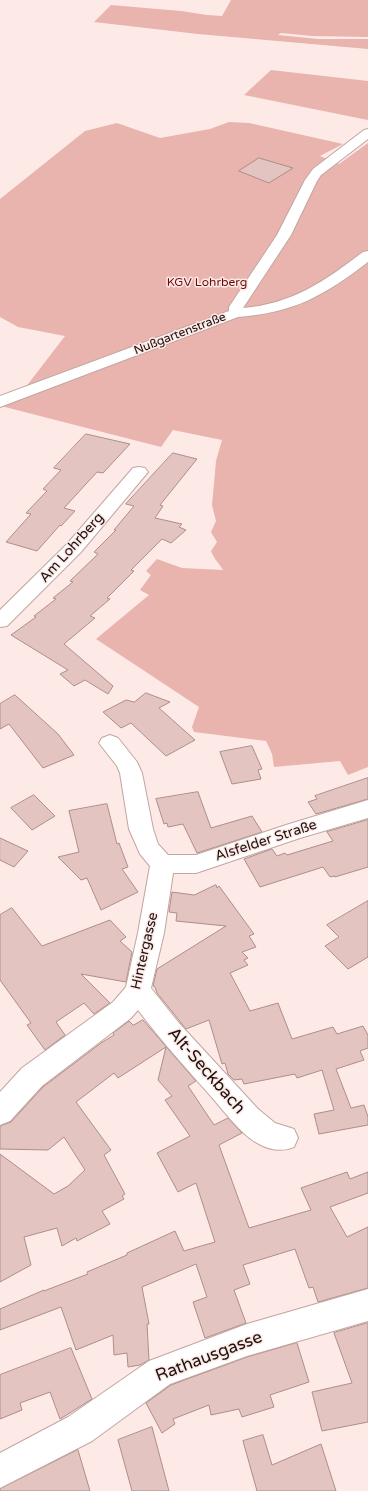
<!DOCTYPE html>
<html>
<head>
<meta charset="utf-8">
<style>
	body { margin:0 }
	canvas { display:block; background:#fde9e6 }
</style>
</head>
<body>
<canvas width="368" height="1491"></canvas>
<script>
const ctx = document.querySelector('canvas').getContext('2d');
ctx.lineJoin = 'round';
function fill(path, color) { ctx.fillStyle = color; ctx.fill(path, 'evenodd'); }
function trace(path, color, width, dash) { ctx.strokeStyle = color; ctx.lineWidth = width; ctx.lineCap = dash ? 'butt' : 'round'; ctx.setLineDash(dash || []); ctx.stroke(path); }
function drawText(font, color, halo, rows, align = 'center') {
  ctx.font = font + ' "Varela Round",sans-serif'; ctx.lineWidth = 3; ctx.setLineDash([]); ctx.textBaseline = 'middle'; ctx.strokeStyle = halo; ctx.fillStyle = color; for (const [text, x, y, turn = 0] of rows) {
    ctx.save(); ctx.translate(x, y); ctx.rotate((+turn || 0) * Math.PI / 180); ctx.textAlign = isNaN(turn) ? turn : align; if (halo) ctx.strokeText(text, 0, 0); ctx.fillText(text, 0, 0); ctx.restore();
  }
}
fill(new Path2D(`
	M231,0H368V37L312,36L281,33L278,35L318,39H368V49L198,34L94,22L111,5L181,11L207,15L222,16Z
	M271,70L368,81V120L244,95Z
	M229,122L249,123L343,144L320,156L339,164L368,143V767L348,775L340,761L274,767L272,754L266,741L194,732L192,727L199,707L96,639L149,595L140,590L151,575L146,571L157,559L182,568L223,570C219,563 214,559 211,551L217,542L211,532L216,521L212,505L216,461L222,440L173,430L161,447L1,406L15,401L65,336L18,327L0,317V199L85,131L117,123L160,138L210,129Z`), '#e9b4ad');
const building = new Path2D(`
	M259,158L293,168L269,183L239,171Z
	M86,434L130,444L103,473L97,472L64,508L75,511L61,526L60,525L37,551L6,542L31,514L26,513L47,491L43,489L61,470L54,468Z
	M173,453L197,459L160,505L163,506L155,518L182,524L179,527L186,530L171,543L162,539L131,570L134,571L107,598L110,599L90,616L95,618L64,644L113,686L108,694L85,680L74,686L60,674L68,670L11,635L36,617L34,616L56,599L53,598L73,582L70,581L98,554L94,552L116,530H114L134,506L126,504Z
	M146,693L170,702L159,708L195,740L166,756L131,723L121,728L103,712L126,700L134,702Z
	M15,695L58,734L74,755L43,768L9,724L0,729V704Z
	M252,746L262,769L258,770L261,779L232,784L220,752Z
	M368,778V799L316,814L308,802L317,799L315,796Z
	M198,792L211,828L252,816L262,832L197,853L183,824L168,827L167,823L164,824L156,799Z
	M34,795L55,816L32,830L11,808Z
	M107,804L117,844L119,843L128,867L122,869L138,892L101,910L87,878L81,880L58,857L79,852L69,811Z
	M368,820V867L335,877V876L330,877L323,867L260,887L244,859L272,849L277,856L285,853L287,855L333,841L327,832Z
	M0,838L28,851L14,867L0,860Z
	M216,885L217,888L219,886L254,934L249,936L256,947L242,952L248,958L244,960L248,965L230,973L250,1011L278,1003L292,1039L333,1027L337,1034L363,1026L368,1035V1048L360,1051L364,1060L336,1069L351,1108L364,1105L368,1117V1125L319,1134L314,1114L334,1110L322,1070L297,1078L295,1074L244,1084L242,1079L234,1080L228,1074L225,1063L222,1064L209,1020L186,1029L157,993L155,987L153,986L157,969L226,926L176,921L177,913L169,912L172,892L194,895Z
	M368,901V957L348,969L325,946L339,937L327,925Z
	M12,908L42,946L110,920L126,937L120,941L132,952L126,982L81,974L110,1003L94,1014L84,1003L56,1022L65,1035L45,1050L27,1025L31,1023L0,980V915Z
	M143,1020L196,1081L188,1086L214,1125L228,1118L242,1133L219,1145L249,1228L311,1210L301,1188L347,1172L350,1179L368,1172V1193L330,1207L347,1237L368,1227V1288L318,1302L313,1287L309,1288L295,1249L243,1265L250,1284L234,1290L246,1323L205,1338L193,1302L207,1297L196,1264L142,1287L149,1324H147L149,1360L140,1365L128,1367L127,1353L114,1355L113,1335L76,1350L61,1307L0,1330V1309L44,1290V1291L88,1274L87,1272L127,1255V1253L175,1231L184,1251L215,1242L196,1183L178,1192L157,1153L190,1136L165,1100L172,1096L158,1080L166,1047L118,1078L114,1073L76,1102L111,1150L104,1155L125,1194L122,1196L124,1199L102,1211L110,1224L77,1241L76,1238L62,1246L57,1228L24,1237L31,1265L0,1282V1154L54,1194L68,1186L85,1170L64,1137L48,1150L0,1149V1126L11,1122L43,1087L101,1043L114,1035L113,1033L129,1021L133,1025Z
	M368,1323V1422L322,1431L312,1392L352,1383L334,1333Z
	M297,1343L309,1382L270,1395L274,1407L242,1417L239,1409L211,1415L209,1405L173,1419L175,1424L162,1433L146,1403L171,1385L247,1357Z
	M71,1348L92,1399L60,1419L50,1392L20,1403L22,1410L0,1419V1375Z
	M152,1427L169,1491H132L118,1440Z
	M263,1435L272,1465L321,1444L336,1491H257L243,1441Z
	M78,1450L90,1491H0V1489Z`);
fill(building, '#e4c4c0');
trace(building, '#ac8e8a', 1);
const minor = new Path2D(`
	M368,129V139L321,175L317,181L291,235L243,308C292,304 325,281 363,252L368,251V262C325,295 294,313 238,317L0,407V396L229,311V307L277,235L305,180L313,169L364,130Z
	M139,467L145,468L148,472L81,552L7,626L0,627V610L67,544L133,468Z
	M110,735L118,738L137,762L142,773L153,829L158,844L168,855H196L286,825L368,800V818L300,838L196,873H173L164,933L151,988L178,1022L258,1109L275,1123L294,1129L298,1138L294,1147C282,1152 270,1150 259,1144C243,1136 227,1115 215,1101C189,1071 162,1042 138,1010L131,1018L42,1086L10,1121L0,1125V1092L22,1068L113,1002L126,987L138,933L150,866L140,854L129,829L120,773L117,766L99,743L102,738Z
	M368,1289V1321L247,1356L170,1384L92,1441L0,1488V1453L68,1417L149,1361L247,1324Z`);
trace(minor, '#c3a5a1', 2);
fill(minor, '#fff');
drawText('12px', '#6c090e', '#fde9e6', [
	["KGV Lohrberg",207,283]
]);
drawText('12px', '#1c1210', '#fde9e6', [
	["Nußgartenstraße",180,334,-21]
]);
drawText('14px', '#1c1210', '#fde9e6', [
	["Am Lohrberg",72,548,-48],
	["Alsfelder Straße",266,841,-18],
	["Hintergasse",145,951,-77]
]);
drawText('17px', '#1c1210', '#fde9e6', [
	["Alt-Seckbach",206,1071,49],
	["Rathausgasse",209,1357,-21]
]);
</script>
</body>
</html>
